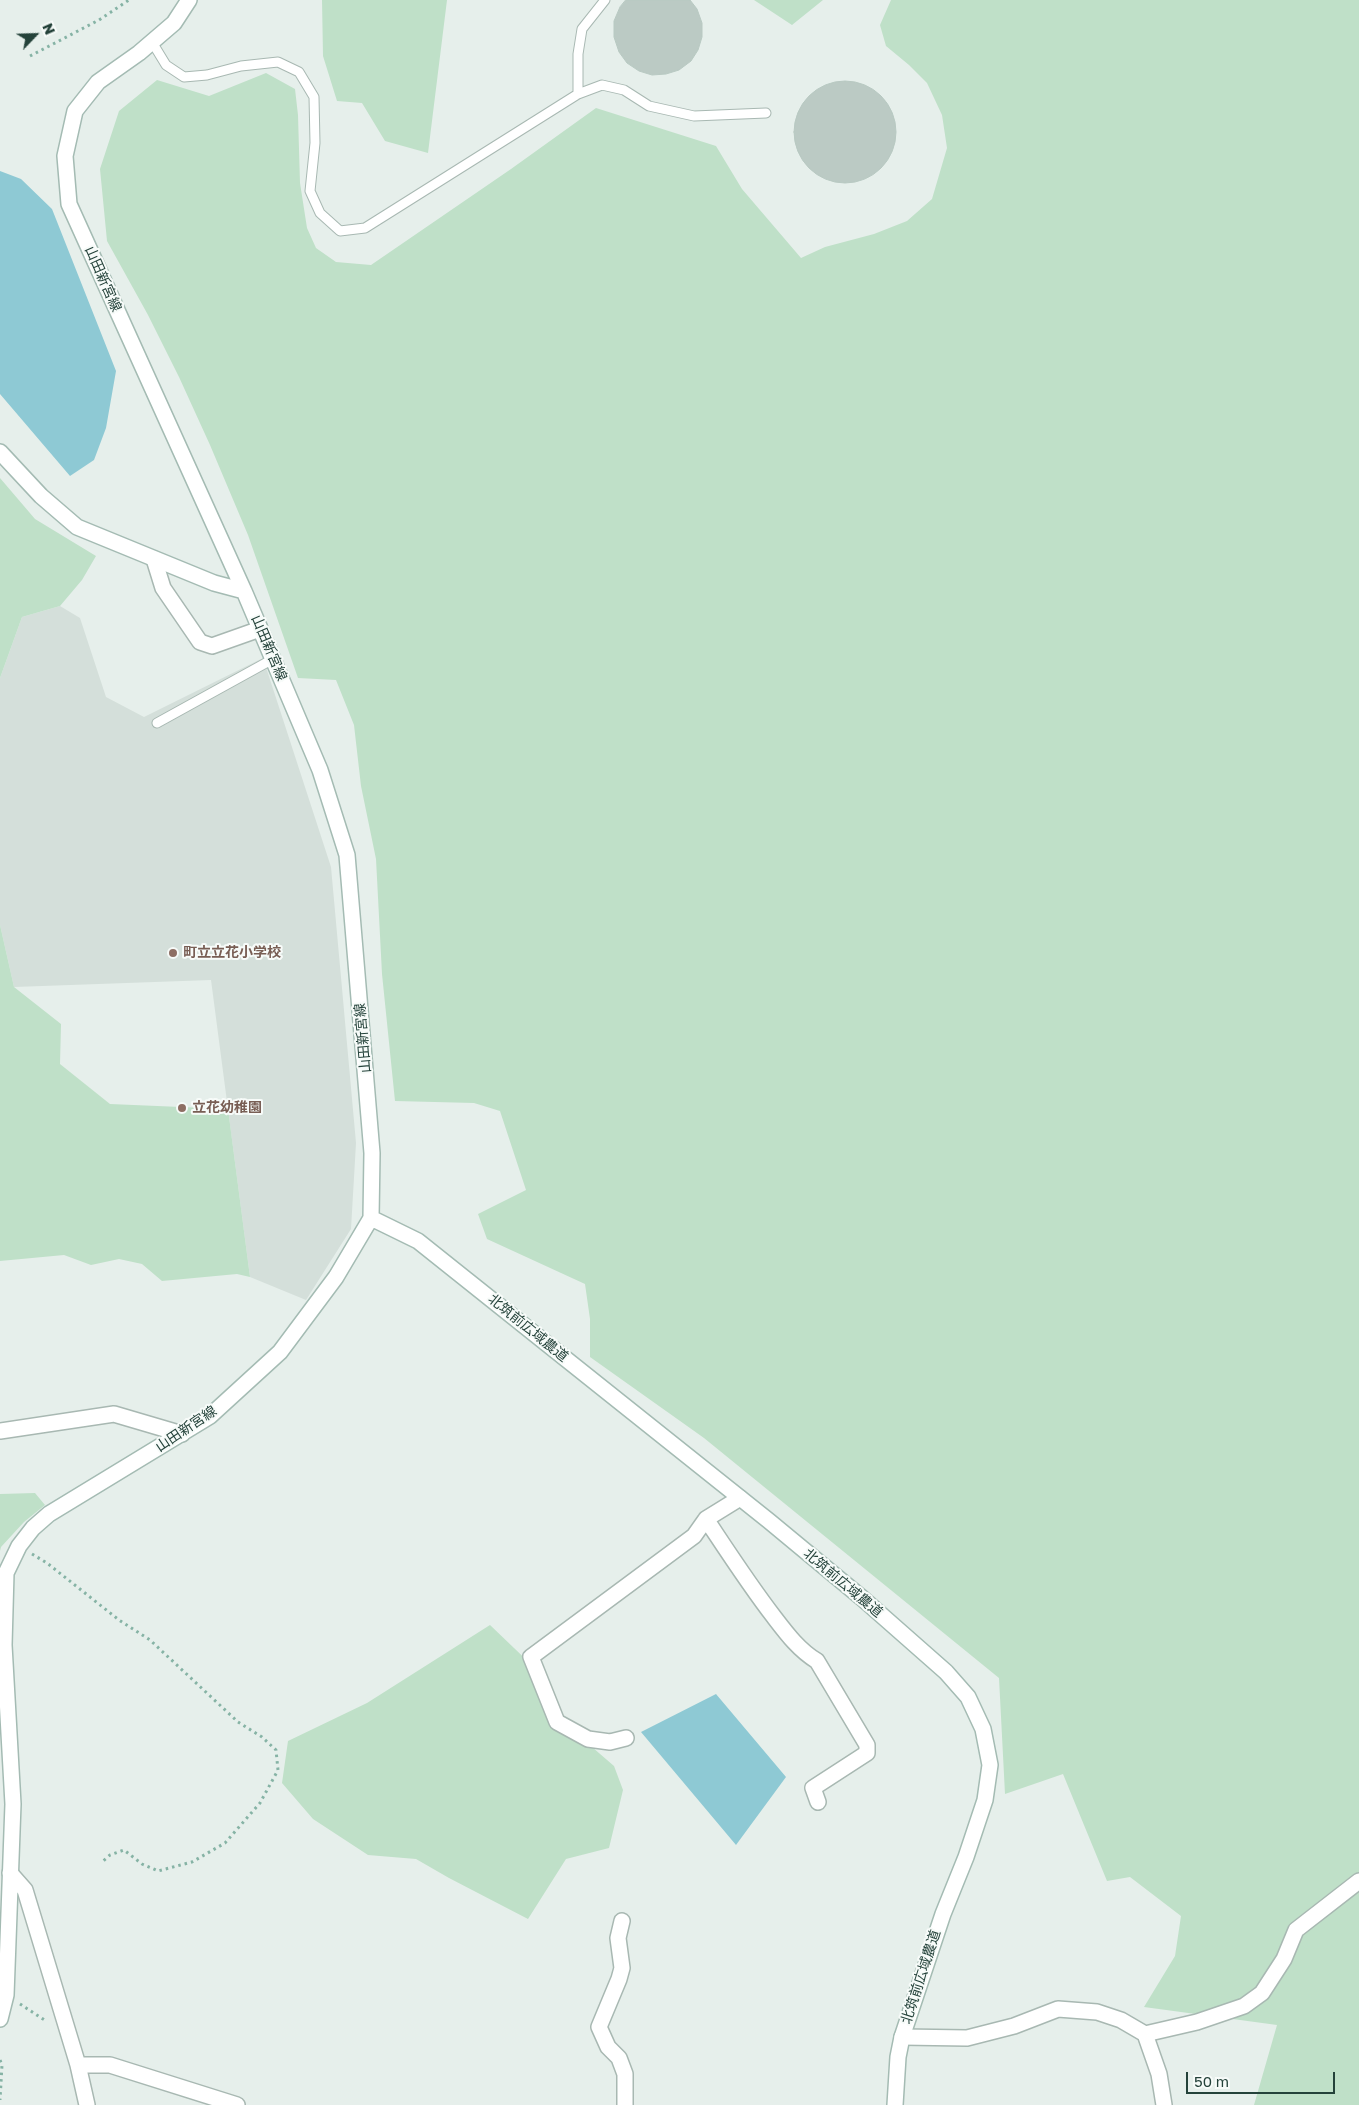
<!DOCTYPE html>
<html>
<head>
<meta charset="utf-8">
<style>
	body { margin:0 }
	#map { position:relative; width:1359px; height:2105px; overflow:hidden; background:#e6efeb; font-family:"Golos Text",sans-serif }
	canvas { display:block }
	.north { position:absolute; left:10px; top:10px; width:50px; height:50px; -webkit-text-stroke:4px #f7fbf9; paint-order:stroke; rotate:66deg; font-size:14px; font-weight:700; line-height:20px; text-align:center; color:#24423a }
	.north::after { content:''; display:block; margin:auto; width:18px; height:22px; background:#24423a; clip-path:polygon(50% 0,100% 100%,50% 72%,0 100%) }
	.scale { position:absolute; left:1186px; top:2072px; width:149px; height:22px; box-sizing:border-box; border:2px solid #24423a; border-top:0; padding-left:6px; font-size:15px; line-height:18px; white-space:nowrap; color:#24423a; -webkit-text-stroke:4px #f7fbf9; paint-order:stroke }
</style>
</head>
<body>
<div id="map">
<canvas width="1359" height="2105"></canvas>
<div class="north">N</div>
<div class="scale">50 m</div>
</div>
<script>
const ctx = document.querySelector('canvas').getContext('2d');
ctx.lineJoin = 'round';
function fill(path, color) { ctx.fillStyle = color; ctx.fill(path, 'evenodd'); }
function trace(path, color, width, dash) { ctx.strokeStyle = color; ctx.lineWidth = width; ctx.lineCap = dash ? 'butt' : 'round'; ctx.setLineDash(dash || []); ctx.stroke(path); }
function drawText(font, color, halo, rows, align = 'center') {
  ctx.font = font + ' "Golos Text","Noto Sans JP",sans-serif'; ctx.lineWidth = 4; ctx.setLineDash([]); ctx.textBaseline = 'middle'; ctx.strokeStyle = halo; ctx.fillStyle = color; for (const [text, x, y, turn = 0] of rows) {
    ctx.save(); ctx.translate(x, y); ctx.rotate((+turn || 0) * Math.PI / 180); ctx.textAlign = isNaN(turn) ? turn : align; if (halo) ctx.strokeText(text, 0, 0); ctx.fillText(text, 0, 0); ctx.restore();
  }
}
fill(new Path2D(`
	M60,606L80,618L106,697L144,717L263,658L331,867L356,1143L351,1229L306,1300L250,1277L211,980L14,987L0,925V678L22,617Z`), '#d4dfda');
fill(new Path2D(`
	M322,0H447L428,153L385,141L362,103L337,101L323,56Z
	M754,0H823L792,25Z
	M891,0H1359V2105H1254L1277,2025L1144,2007L1175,1956L1181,1916L1130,1877L1107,1881L1063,1774L1005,1794L999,1678L704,1438L590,1357V1319L585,1284L487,1239L478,1214L526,1190L500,1111L474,1103L395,1101L382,974L376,859L361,786L354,725L336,680L298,678L248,535L210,445L179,377L148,315L107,241L100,169L119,111L157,80L209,96L266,73L295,89L298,115L300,183L307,228L316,248L336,262L371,265L511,169L596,108L716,146L742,189L801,258L825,247L874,234L907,221L932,199L947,148L942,115L927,83L909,65L886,46L880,25Z
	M0,478L35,519L96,556L82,580L60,606L22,617L0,678Z
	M0,925L14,987L61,1024L60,1064L110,1104L228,1109L250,1277L237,1274L162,1281L142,1264L119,1259L91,1265L64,1255L0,1261Z
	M35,1493L45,1505L24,1522L1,1547L0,1551V1494Z
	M490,1625L538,1671L563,1722L614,1766L623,1790L609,1848L566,1859L528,1919L449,1878L416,1859L368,1855L313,1819L282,1783L288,1741L367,1703Z`), '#bfe0c8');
fill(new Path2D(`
	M0,171L21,179L52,209L116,371L106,428L94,460L70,476L0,394Z
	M716,1694L786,1777L736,1845L641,1732Z`), '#8ec9d4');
const building = new Path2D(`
	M626,0H690L697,9L702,23V37L698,50L691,61L679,70L666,74L652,75L639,71L627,63L619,52L614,37V21L620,7Z
	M794 132a51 51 0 1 1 102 0a51 51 0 1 1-102 0Z`);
fill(building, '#bbcac4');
trace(building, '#b8c9c2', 1);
const lane = new Path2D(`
	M152,42L166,65L184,77L207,75L241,66L278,62L299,72L314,97L315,143L310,191L320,213L340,231L365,228L578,94L602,85L624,90L649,106L694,116L766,113
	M578,94V54L582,29L605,0
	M157,723L273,659`);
const street = new Path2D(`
	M154,559L163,588L200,642L212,646L260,629
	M0,1431L114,1414L182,1434
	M706,1519C728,1552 750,1586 774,1617C787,1634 799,1650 817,1661L867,1745V1753L813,1788L818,1802
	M626,1738L610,1742L588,1739L557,1722L531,1657L694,1536L706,1519L740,1498
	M10,1873L25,1890L78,2065L87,2105
	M622,1921L618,1938L622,1968L619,1979L599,2027L608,2047L619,2058L625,2074V2105
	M1145,2034L1197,2022L1244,2006L1262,1993L1284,1959L1296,1930L1359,1881
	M902,2037L967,2038L1014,2026L1058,2009L1097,2012L1121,2020L1145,2034L1159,2074L1164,2105
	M78,2065H110L237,2105`);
const secondary = new Path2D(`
	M0,452L41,496L77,527L214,583L244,591
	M371,1218L418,1241L769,1521L862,1598L946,1672L968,1697L983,1729L990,1765L985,1800L966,1857L943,1914L902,2037L898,2057L895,2105
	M0,2019L6,1995L13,1804L4,1645L6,1573L19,1546L33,1528L49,1514L210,1416L280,1352L336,1277L371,1218L372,1153L347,855L320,770L244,591L69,204L65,156L75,111L98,82L139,53L174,23L189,0`);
trace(lane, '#a8b8b2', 11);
trace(street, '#a8b8b2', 18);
trace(secondary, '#a4bbb3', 18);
trace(new Path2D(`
	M30,56L99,20L129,0
	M32,1554L47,1563L119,1620L150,1640L238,1722L262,1737L276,1750L278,1770L260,1803L225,1843L192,1862L158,1871L142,1864L124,1850L110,1855L102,1862
	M20,2004L46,2021
	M0,2060L2,2065L0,2100`), '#86b3a5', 3, [2.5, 4]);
trace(lane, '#fff', 9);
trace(street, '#fff', 15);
trace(secondary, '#fff', 15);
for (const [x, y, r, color] of [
	[173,953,5,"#8d6e63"],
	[182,1108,5,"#8d6e63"]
]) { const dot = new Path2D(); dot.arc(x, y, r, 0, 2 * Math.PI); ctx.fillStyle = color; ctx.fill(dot); trace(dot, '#f7fbf9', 2); }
drawText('14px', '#24423a', '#f7fbf9', [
	["山田新宮線",103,279,66],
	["山田新宮線",269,648,67],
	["山田新宮線",363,1038,-95],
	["北筑前広域農道",528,1328,39],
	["山田新宮線",186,1429,-34],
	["北筑前広域農道",843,1583,40],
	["北筑前広域農道",921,1977,-72]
]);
drawText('bold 14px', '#785e54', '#f7fbf9', [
	["町立立花小学校",183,953],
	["立花幼稚園",192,1108]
], 'left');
</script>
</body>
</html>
